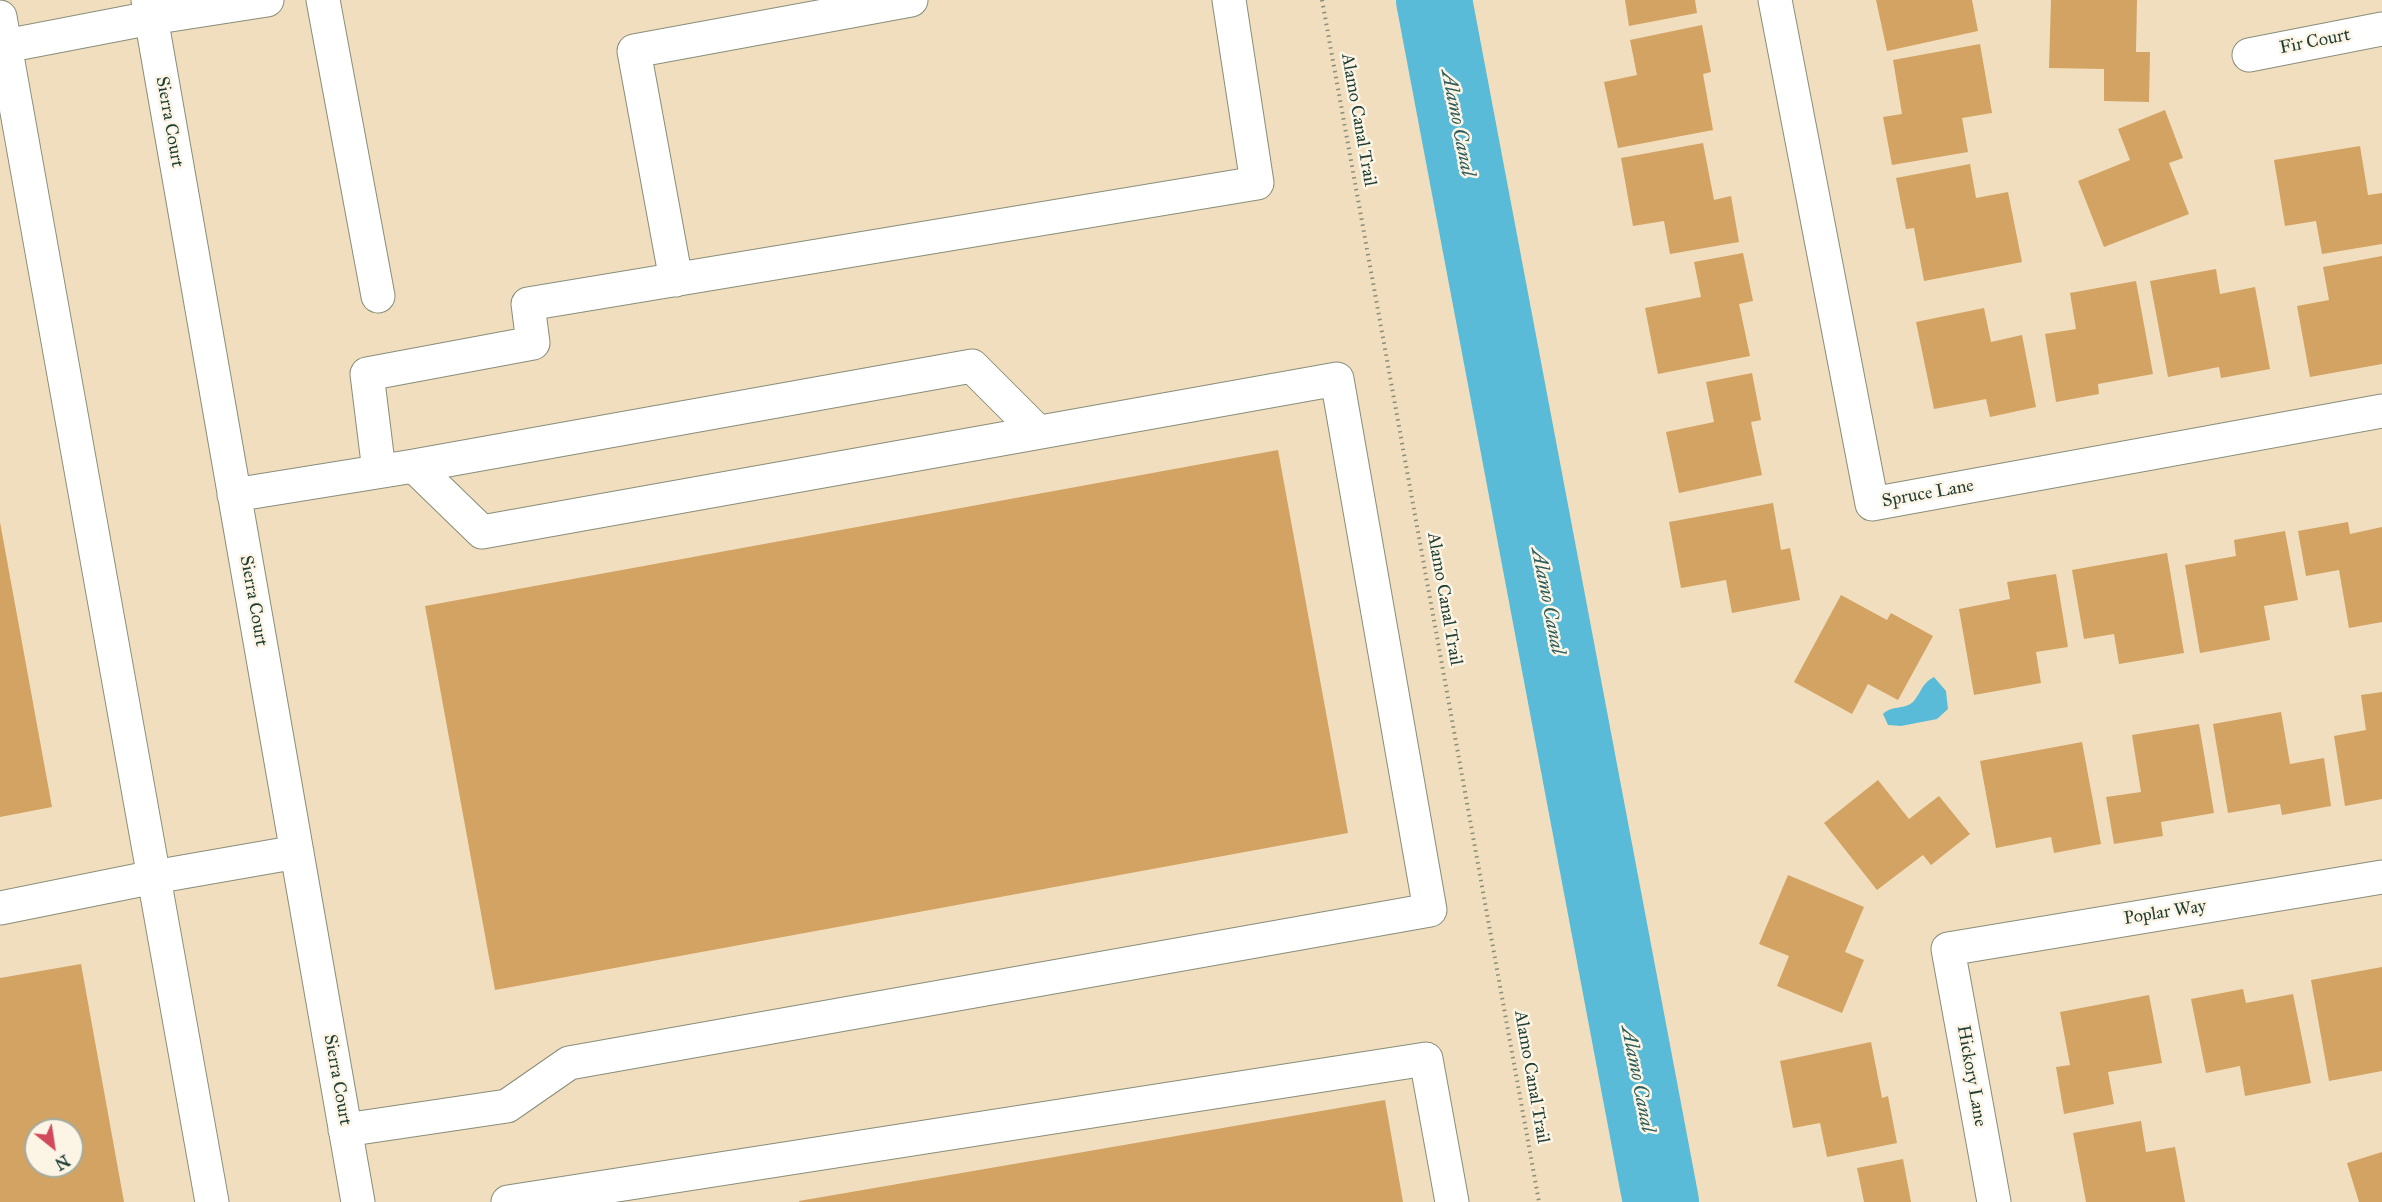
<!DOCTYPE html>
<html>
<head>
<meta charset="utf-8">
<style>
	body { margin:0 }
	#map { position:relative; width:2382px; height:1202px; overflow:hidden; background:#f1debe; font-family:"IM FELL Great Primer",serif }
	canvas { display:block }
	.north { position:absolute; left:24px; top:1118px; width:60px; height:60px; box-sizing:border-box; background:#fcf5e5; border:2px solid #a4ab9e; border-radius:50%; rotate:150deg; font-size:16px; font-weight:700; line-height:24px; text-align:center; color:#1f3d34 }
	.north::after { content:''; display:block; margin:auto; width:21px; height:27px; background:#d1495b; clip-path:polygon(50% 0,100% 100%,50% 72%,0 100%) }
</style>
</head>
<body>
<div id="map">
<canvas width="2382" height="1202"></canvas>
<div class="north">N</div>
</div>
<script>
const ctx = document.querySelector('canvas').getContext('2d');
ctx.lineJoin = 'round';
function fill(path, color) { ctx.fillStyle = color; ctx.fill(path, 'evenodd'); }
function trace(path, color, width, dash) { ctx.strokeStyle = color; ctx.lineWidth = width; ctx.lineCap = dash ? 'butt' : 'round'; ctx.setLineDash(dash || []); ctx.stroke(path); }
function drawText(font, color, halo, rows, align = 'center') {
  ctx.font = font + ' "IM FELL Great Primer",serif'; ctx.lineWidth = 5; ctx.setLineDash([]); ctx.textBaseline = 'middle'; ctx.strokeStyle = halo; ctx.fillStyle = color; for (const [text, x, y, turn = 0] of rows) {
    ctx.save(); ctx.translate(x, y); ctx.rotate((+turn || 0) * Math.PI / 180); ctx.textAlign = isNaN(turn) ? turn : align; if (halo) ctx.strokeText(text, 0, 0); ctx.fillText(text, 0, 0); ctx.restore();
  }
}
fill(new Path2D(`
	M1934,677L1946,691L1948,709L1937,719L1901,726L1888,725L1883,714C1892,705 1904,710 1913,702C1922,692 1921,684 1934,677Z`), '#59bbd7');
trace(new Path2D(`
	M1434,0L1661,1202`), '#59bbd7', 76);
fill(new Path2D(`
	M1625,0H1695L1697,13L1629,26Z
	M1876,0H1972L1978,31L1887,51Z
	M2051,0H2137L2136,52H2150L2149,102L2104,101V69L2049,68Z
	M1702,25L1711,72L1703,74L1713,130L1618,148L1604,82L1637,75L1630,40Z
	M1980,44L1992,113L1962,118L1968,152L1892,165L1883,117L1902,114L1893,60Z
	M2165,110L2183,158L2169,163L2189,214L2104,247L2078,181L2130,160L2118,129Z
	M1703,143L1714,200L1731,196L1739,242L1670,254L1664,221L1633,226L1621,158Z
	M2360,146L2368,195L2382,193V244L2322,254L2316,221L2285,226L2274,160Z
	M1970,164L1976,198L2008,192L2022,262L1924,281L1914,228L1906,229L1896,178Z
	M1743,253L1753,301L1739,304L1750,356L1658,374L1645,308L1701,297L1694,262Z
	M2382,256V364L2310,377L2297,306L2329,300L2323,267Z
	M2216,269L2220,294L2255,287L2270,369L2221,378L2219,367L2168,377L2150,281Z
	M2136,281L2153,374L2098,384L2099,394L2056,402L2045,334L2076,329L2070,293Z
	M1984,308L1991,342L2022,335L2036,407L1990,417L1986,399L1934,409L1916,322Z
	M1752,373L1761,420L1751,422L1762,475L1679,493L1666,432L1714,422L1706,382Z
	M1278,450L1348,833L495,990L425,606Z
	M1773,503L1781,550L1790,548L1800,600L1732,613L1726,580L1681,588L1669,522Z
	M0,522L52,807L0,817Z
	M2348,522L2350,534L2382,527V622L2349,628L2339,570L2306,576L2298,531Z
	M2285,531L2298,600L2264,606L2270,640L2200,653L2185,565L2236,556L2234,540Z
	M2167,553L2184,653L2119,664L2114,634L2084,639L2072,570Z
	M2056,574L2068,647L2036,652L2041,683L1974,695L1959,609L2010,599L2007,582Z
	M1841,595L1887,620L1891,613L1933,636L1898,700L1868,684L1852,714L1794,682Z
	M2382,692V799L2345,806L2334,736L2366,730L2361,695Z
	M2281,712L2290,764L2324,758L2331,806L2282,815L2280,804L2228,813L2213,724Z
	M2199,724L2214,813L2161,822L2163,836L2114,844L2106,797L2141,792L2132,735Z
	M2082,742L2101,844L2054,853L2051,837L1996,848L1980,761Z
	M1878,780L1909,819L1939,796L1970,834L1931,865L1923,855L1877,890L1824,823Z
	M1788,875L1864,907L1845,952L1864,960L1842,1013L1777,986L1789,956L1759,944Z
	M81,964L124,1202H0V978ZM36,1130H72V1166H36Z
	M2382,967V1071L2329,1081L2311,980Z
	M2243,989L2246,1003L2293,994L2311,1083L2245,1096L2240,1066L2206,1073L2191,999Z
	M2149,995L2162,1063L2108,1072L2114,1104L2064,1114L2056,1067L2070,1065L2060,1012Z
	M1871,1042L1882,1098L1888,1096L1897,1143L1827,1157L1820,1123L1793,1128L1780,1061Z
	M1385,1100L1403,1202H799V1201Z
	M2141,1121L2146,1152L2175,1147L2185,1202H2086L2073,1133Z
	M2382,1152V1202H2359L2347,1163Z
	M1903,1159L1911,1202H1864L1857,1168Z`), '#d2a362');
const minor = new Path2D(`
	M148,0L358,1202
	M323,0L378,296
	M1775,0L1872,504L2382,411
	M0,17L212,1202
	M0,47L151,18L267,0
	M2249,55L2382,29
	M676,280L634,51L911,0
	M414,466L972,366L1038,432
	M379,471L367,374L533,343L528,304L1257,183L1229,0
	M234,495L414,466L482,532L1337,379L1430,910L569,1063L507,1106L345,1130
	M0,908L154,877L297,852
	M508,1202L1426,1059L1452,1202
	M1994,1202L1948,949L2382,877`);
trace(minor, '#888e79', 35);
trace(new Path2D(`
	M1322,0L1539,1202`), '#888e79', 4, [1.5, 4.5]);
trace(minor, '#fff', 33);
drawText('18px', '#1f3d34', '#fcf5e5', [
	["Fir Court",2315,42,-11],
	["Alamo Canal Trail",1358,120,80],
	["Sierra Court",169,122,80],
	["Spruce Lane",1928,494,-10],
	["Alamo Canal Trail",1444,599,80],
	["Sierra Court",253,601,80],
	["Poplar Way",2165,913,-9],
	["Hickory Lane",1971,1076,80],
	["Alamo Canal Trail",1531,1077,80],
	["Sierra Court",337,1080,80]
]);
drawText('italic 20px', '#2e5c5d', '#fcf5e5', [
	["Alamo Canal",1457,123,79],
	["Alamo Canal",1547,601,79],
	["Alamo Canal",1637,1079,79]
]);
</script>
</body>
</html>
